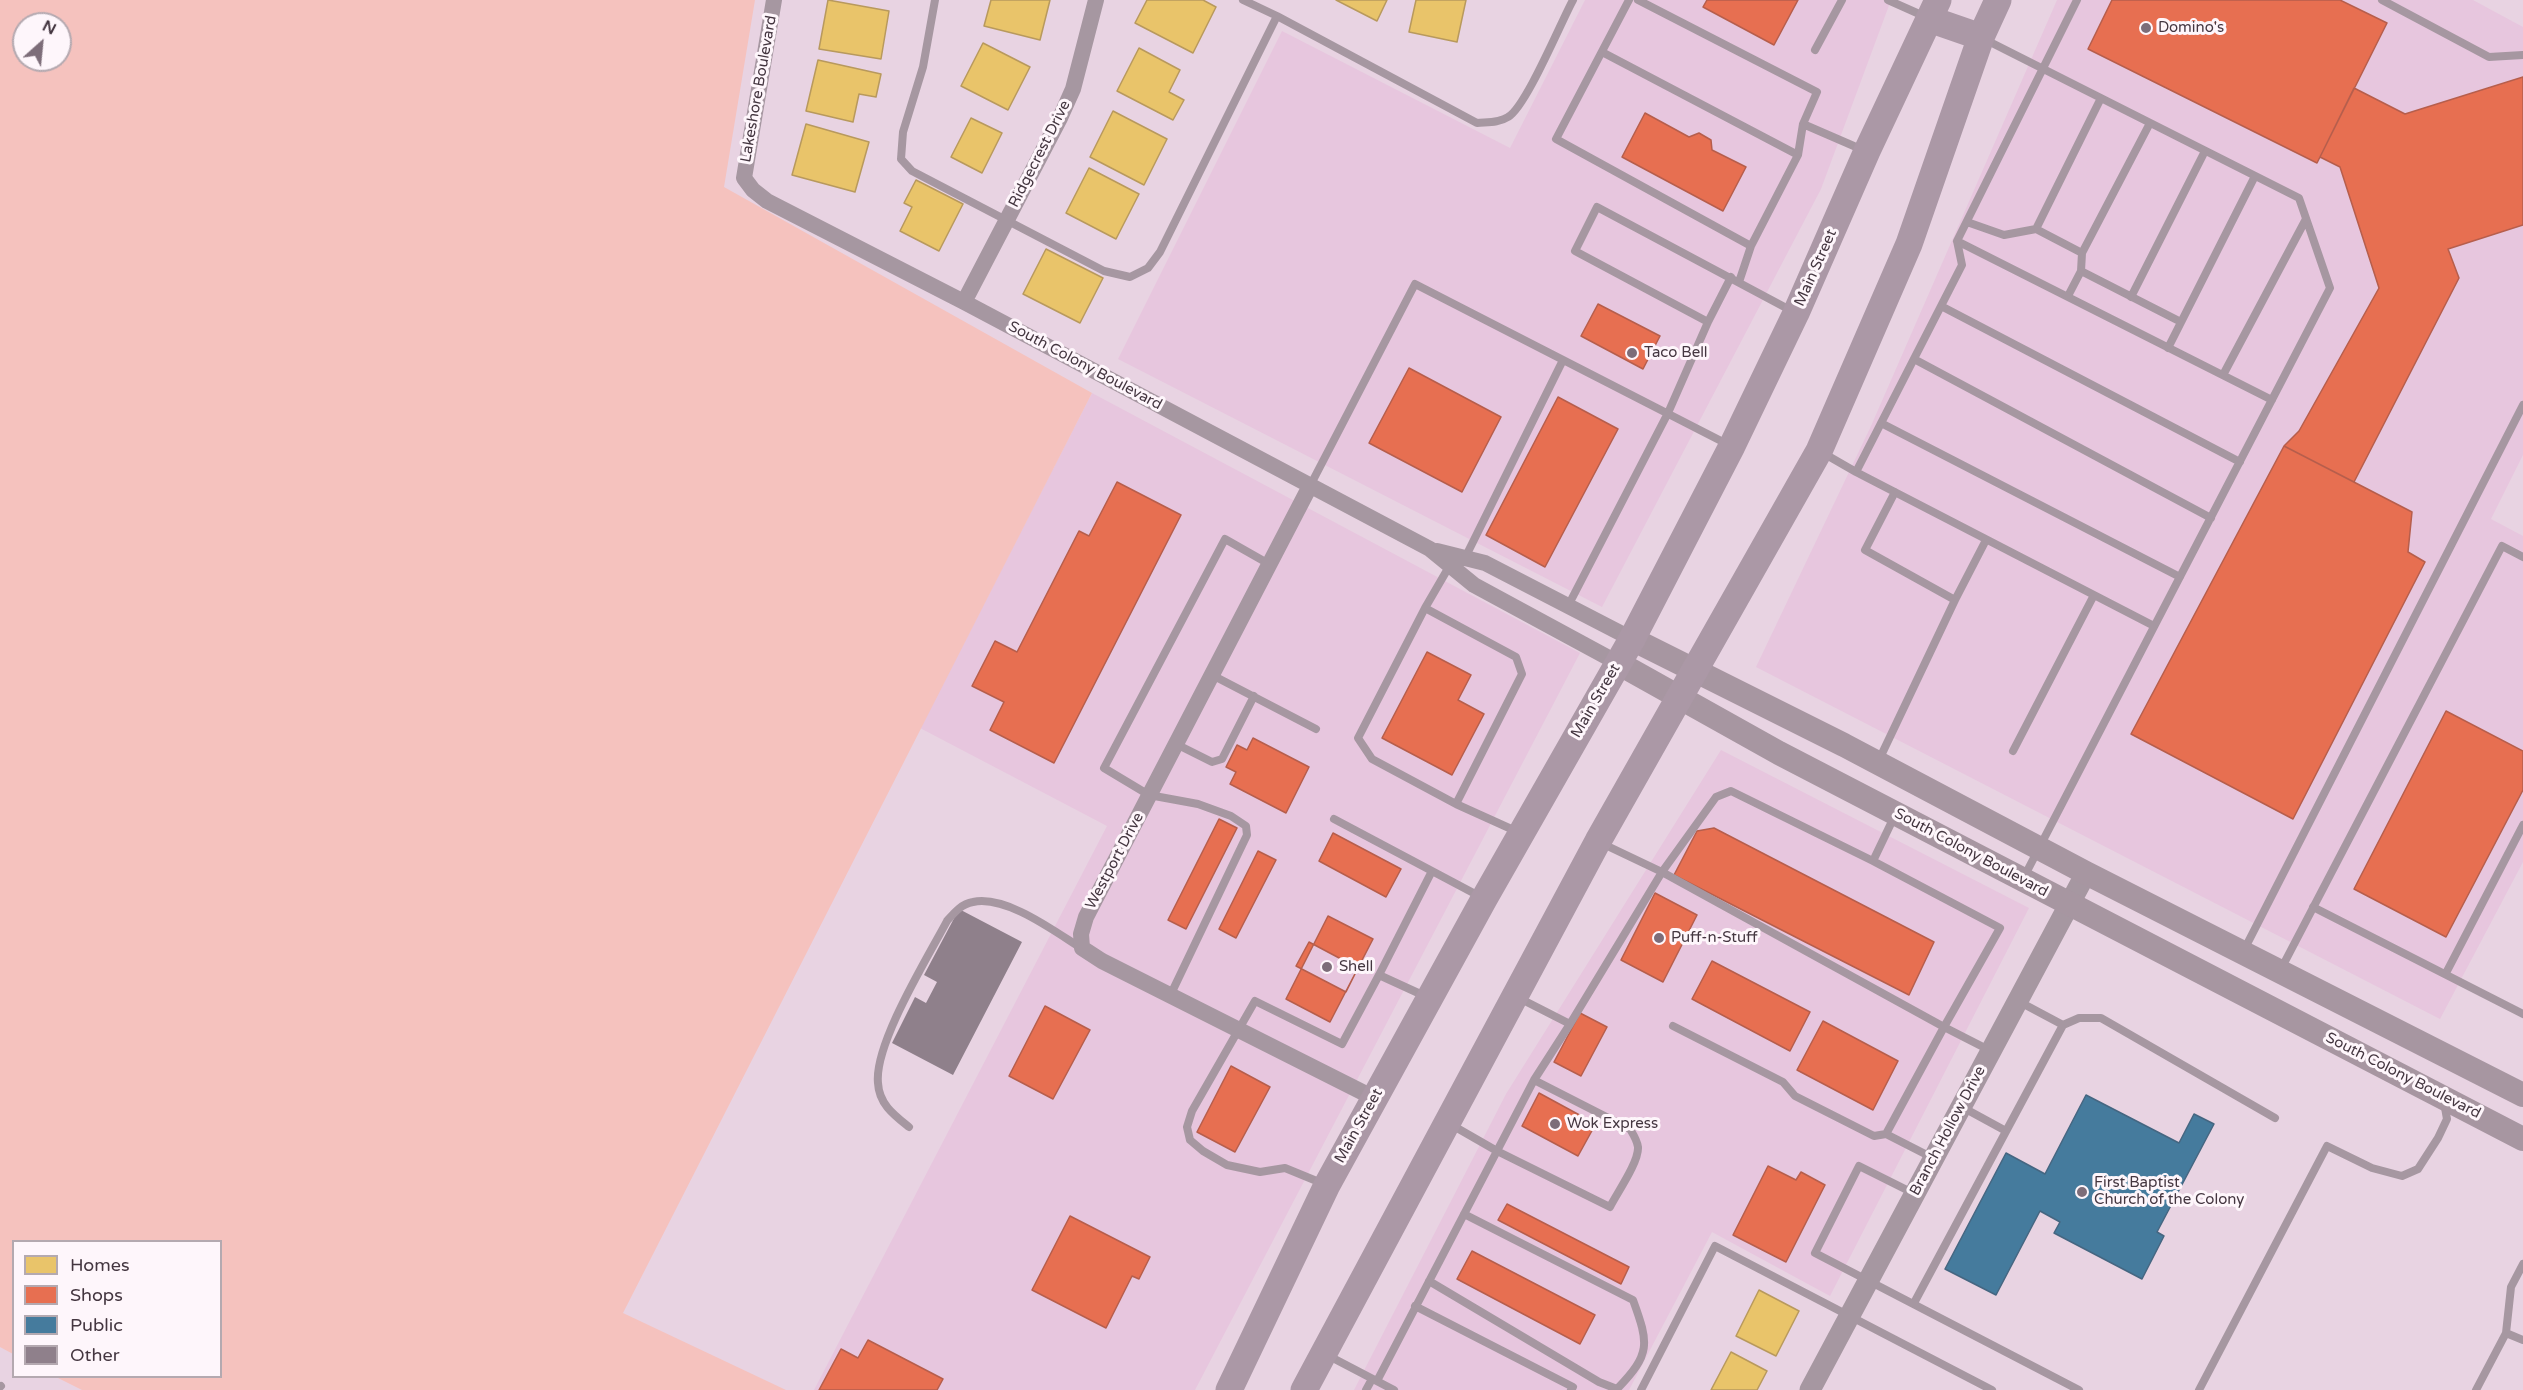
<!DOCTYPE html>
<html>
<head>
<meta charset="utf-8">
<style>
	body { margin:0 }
	#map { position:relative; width:2523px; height:1390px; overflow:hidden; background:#e8d3e2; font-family:"Varela Round",sans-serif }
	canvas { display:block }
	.legend { position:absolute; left:12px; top:1240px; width:210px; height:138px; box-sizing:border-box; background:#fef6fb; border:2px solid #b4a9b0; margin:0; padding:8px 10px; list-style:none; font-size:18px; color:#443640 }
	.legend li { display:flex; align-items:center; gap:12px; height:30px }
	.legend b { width:30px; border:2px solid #b4a9b0 }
	.north { position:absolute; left:12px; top:12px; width:60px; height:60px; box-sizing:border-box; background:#fef6fb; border:2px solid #b4a9b0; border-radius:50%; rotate:27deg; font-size:16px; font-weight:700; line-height:24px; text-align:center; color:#443640 }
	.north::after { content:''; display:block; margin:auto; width:21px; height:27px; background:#7d6d79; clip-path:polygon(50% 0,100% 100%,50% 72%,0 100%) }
</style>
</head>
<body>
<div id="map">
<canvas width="2523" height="1390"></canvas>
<ul class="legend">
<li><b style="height:16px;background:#e9c46a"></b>Homes</li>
<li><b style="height:16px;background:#e76f51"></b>Shops</li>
<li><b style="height:16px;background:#457b9d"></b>Public</li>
<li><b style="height:16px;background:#8f808b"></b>Other</li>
</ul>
<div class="north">N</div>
</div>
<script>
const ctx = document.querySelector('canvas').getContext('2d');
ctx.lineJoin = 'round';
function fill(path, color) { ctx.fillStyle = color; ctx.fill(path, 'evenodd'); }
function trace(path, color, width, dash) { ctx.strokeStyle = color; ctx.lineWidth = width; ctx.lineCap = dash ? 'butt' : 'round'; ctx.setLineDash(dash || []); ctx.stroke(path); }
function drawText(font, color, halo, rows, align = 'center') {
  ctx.font = font + ' "Varela Round",sans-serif'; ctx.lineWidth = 6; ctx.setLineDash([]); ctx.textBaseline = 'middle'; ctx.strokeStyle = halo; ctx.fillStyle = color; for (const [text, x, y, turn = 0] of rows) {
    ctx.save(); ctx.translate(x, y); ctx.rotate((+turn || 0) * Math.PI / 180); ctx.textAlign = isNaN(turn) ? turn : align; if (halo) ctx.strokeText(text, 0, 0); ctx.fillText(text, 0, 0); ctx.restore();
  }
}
fill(new Path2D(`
	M1585,0H1891L1821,189L1602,607L1118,359L1282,31L1510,148Z
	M2057,0H2473L2523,27V455L2491,519L2523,536V862L2440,1019L1756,667L1871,426Z
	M1092,393L1580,653L1195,1390H814L1107,826L920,728Z
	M1721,750L2029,908L1830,1296L1712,1232L1629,1390H1354L1506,1094Z`), '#e7c6de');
fill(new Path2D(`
	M0,0H755L724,187L1092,393L623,1313L786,1390H82L56,1377L220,1376V1242H14L13,1354L0,1347ZM24,24H60V60H24Z`), '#f5c2be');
const homes = new Path2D(`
	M828,0L889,11L881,59L819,49Z
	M991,0H1050L1040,40L984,26Z
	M1147,0H1203L1216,7L1193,53L1135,23Z
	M1336,0H1387L1377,21Z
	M1416,0H1466L1457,42L1409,32Z
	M983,43L1030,67L1008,110L961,86Z
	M1139,48L1180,70L1169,92L1184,100L1173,120L1117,91Z
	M818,60L881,74L876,97L859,94L853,122L806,111Z
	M1113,111L1167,139L1144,185L1090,157Z
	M971,118L1002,133L982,173L951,157Z
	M806,124L869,142L855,192L792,175Z
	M1089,168L1139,194L1116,239L1066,213Z
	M916,180L963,204L939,251L900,231L912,207L904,203Z
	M1046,249L1103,278L1080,323L1023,294Z
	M1759,1290L1799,1311L1776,1356L1736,1336Z
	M1731,1352L1767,1371L1757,1390H1711Z`);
fill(homes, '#e9c46a');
trace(homes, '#b8995d', 1.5);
const shops = new Path2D(`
	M1707,0H1798L1774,45L1703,7Z
	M2112,0H2340L2387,23L2317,163L2088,49Z
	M2523,77V225L2448,249L2459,278L2354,482L2284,446L2299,431L2379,288L2340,167L2320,157L2354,88L2405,114Z
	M1645,113L1689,137L1699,133L1711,140L1712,150L1746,167L1723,211L1622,157Z
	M1598,304L1660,336L1643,369L1581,336Z
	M1409,368L1501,417L1462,492L1369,443Z
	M1558,397L1618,429L1545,567L1486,535Z
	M2284,446L2412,512L2408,552L2425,562L2293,819L2131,734Z
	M1117,482L1181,515L1054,763L990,730L1004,702L972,686L995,641L1017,652L1079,531L1089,536Z
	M1427,652L1471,675L1458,700L1484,714L1452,775L1382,738Z
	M2446,711L2523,751V790L2446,937L2354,889Z
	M1253,738L1309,767L1286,813L1230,784L1236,772L1226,767L1237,745L1247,750Z
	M1219,819L1237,828L1186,929L1168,920Z
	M1714,828L1934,942L1909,995L1674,875L1697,831Z
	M1333,833L1401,869L1386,897L1319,861Z
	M1258,851L1276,860L1236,938L1219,929Z
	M1655,893L1697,915L1663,982L1621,960Z
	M1328,916L1373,939L1330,1022L1286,999Z
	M1309,942L1358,968L1346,992L1296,966Z
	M1712,961L1810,1012L1790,1051L1692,999Z
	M1045,1006L1090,1030L1053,1099L1009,1076Z
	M1580,1013L1607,1027L1581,1076L1554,1062Z
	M1823,1021L1898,1061L1873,1110L1797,1070Z
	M1231,1066L1270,1087L1235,1152L1197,1132Z
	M1539,1093L1585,1118L1583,1122L1594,1127L1578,1156L1522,1126Z
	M1768,1166L1796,1180L1801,1172L1825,1185L1786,1262L1733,1235Z
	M1507,1204L1629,1267L1621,1284L1498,1220Z
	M1070,1216L1150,1257L1139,1279L1132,1276L1106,1328L1032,1290Z
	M1472,1251L1595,1315L1580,1344L1457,1279Z
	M868,1340L943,1379L937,1390H819L841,1349L858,1358Z`);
fill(shops, '#e76f51');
trace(shops, '#b65e4c', 1.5);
const public = new Path2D(`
	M2086,1095L2179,1143L2194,1114L2214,1124L2157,1232L2164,1236L2142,1279L2054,1233L2060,1222L2040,1211L1996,1295L1945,1269L2006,1153L2045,1174Z`);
fill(public, '#457b9d');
trace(public, '#456681', 1.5);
fill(new Path2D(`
	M959,909L1022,942L953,1075L892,1043L915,997L926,1003L937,982L924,975Z`), '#8f808b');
trace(new Path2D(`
	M935,0L923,67L903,132L901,159L912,171L1104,271L1130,277L1148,268L1160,252L1277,16
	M1243,0L1277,16L1477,123C1487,122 1499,123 1508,117C1526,107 1561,22 1573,0
	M1629,0L1556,139L1751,246L1798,155L1803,124L1817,92L1638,0
	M1888,0L1926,17
	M2077,0L1957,241L1962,265L1856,472L2154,626
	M2382,0L2489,57L2523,55
	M1984,39L2299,198L2330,288L2024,877
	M1815,50L1842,0
	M1602,52L1798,155
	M1803,124L1863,150
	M1967,222L2004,235L2036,229L2101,98
	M2036,229L2082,253L2081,271L2181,322
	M1957,241L2272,400
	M2082,253L2150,123
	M1731,277L1708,322L1575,251L1597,207L1792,311
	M1739,282L1751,246
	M2068,296L2081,271
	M2131,297L2205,151
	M1941,306L2240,462
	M2168,348L2255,176
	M1914,359L2211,518
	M2223,375L2306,219
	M1881,423L2180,577
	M1823,453L1856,472
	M1310,486L1415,284L1729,445
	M1465,558L1563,360
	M1955,600L1986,540
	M1568,606L1668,413L1708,322
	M1425,608L1450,565
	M1212,675L1316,729
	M1176,744L1212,762L1222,759L1254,696
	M2013,751L2094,595
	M1878,762L1955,600L1865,550L1895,492
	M1456,804L1372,759L1358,738L1425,608L1516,657L1522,674L1456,804L1518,832
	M1334,819L1432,871
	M1601,843L1662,872L1944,1027L2000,928L1873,861L1895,815
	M2313,907L2523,1014
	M2243,952L2523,405
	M2280,971L2502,546L2523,557
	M2446,973L2523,825
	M1170,996L1247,835L1246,826L1231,816L1198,804L1149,795L1104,768L1225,539L1269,564
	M1427,997L1379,975L1432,871L1481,897
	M1517,997L1570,1024L1662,872L1716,797L1731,791L1873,861
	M2063,1025L2079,1018H2101L2275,1118
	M1673,1026L1783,1082L1795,1096L1874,1136L1886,1134
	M1534,1080L1630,1129C1633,1134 1637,1140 1638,1147C1639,1162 1617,1193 1610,1207L1497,1151L1534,1080L1570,1024
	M1962,1107L2006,1131
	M909,1127C894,1115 879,1104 878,1083C874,1044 928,957 947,921C954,913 961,904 973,902C1006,895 1054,931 1081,948
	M1933,1158L1886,1134L1944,1027L1991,1051
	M1324,1184L1285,1168L1260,1172L1227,1165L1203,1151L1190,1140L1187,1127L1192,1111L1255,1001L1342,1044L1379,975
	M1913,1193L1859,1166L1815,1253L2079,1390
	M1429,1281L1599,1382L1617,1389C1651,1354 1649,1344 1633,1300L1464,1214
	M1914,1303L2063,1025L2018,1001
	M1415,1306L1573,1387L1571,1390
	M2506,1333L2523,1340
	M1327,1355L1394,1390
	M1377,1381L1497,1151L1450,1124
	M0,1387L1,1386
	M1366,1390L1372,1379
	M1641,1390L1715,1246L1992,1390
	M2199,1390L2327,1146L2372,1168L2402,1176L2418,1169L2438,1138L2447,1119L2444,1102
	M2476,1390L2506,1333L2511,1287L2523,1264`), '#a697a1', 8);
trace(new Path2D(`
	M774,0L744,178L753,190L767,201L964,302L1430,549L1474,585L1618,663
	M964,302L1060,118L1073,89L1096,0
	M1310,486L1086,917L1081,934L1082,948L1102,961L1374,1098
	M1437,551L1485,563L1632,639`), '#a697a1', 16);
trace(new Path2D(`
	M1810,1390L2086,873`), '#a697a1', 21);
trace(new Path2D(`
	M1632,639L1844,745L2086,873L2523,1095
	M1618,663L1779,753L2523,1139`), '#a796a1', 24);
trace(new Path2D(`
	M1929,19L1981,37
	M1229,1390L1327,1185L1484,899L1632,639L1732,446L1796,313L1867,151L1938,0
	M1304,1390L1598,841L1819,451L1909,244L1981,37L1998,0`), '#ab98a6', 27);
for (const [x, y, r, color] of [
	[2146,28,6,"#7d6d79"],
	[1632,353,6,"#7d6d79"],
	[1659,938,6,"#7d6d79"],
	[1327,967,6,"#7d6d79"],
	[1555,1124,6,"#7d6d79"],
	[2082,1192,6,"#7d6d79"]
]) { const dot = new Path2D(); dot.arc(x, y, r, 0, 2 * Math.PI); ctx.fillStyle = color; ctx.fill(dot); trace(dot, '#fef6fb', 2); }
drawText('15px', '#443640', '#fef6fb', [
	["Domino's",2158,28],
	["Taco Bell",1644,353],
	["Puff-n-Stuff",1671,938],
	["Shell",1339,967],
	["Wok Express",1567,1124],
	["First Baptist",2094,1183],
	["Church of the Colony",2094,1200]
], 'left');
drawText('15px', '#443640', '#fef6fb', [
	["Lakeshore Boulevard",759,89,-80],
	["Ridgecrest Drive",1040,154,-63],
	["Main Street",1816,268,-66],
	["South Colony Boulevard",1085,366,28],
	["Main Street",1596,701,-60],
	["South Colony Boulevard",1971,853,28],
	["Westport Drive",1115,861,-62],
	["South Colony Boulevard",2403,1076,27],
	["Main Street",1359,1126,-61],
	["Branch Hollow Drive",1948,1131,-62]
]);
</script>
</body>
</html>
